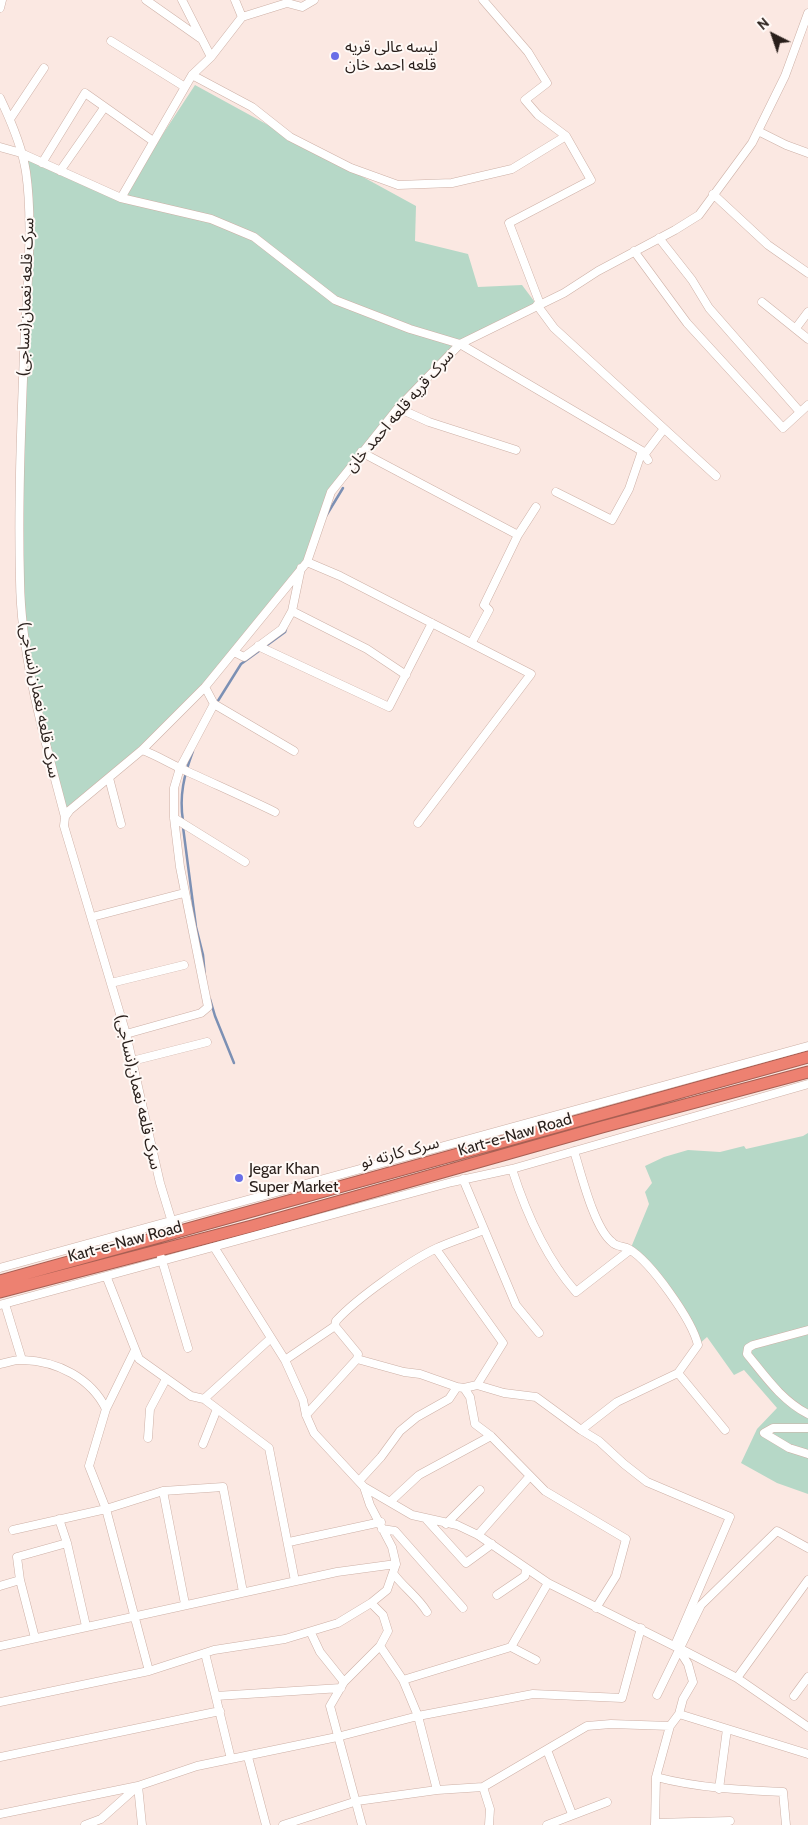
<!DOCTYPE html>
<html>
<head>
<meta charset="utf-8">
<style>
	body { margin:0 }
	#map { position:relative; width:808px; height:1825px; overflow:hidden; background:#fbe8e2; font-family:Cabin,sans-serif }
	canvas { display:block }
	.north { position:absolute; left:748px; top:10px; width:50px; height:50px; -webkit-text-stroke:4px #fff9f6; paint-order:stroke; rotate:319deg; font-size:14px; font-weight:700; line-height:20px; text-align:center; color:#291f1b }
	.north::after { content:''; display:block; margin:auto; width:18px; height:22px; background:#291f1b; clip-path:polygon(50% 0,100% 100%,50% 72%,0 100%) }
</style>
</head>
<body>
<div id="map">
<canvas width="808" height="1825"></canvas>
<div class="north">N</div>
</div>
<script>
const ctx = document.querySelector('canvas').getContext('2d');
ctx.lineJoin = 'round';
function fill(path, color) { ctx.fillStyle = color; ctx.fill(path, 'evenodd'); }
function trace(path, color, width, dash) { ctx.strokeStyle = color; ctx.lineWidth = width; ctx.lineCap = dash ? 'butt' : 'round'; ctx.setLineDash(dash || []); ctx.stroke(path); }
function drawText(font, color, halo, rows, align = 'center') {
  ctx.font = font + ' Cabin,"Noto Sans Arabic",sans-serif'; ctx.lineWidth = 4; ctx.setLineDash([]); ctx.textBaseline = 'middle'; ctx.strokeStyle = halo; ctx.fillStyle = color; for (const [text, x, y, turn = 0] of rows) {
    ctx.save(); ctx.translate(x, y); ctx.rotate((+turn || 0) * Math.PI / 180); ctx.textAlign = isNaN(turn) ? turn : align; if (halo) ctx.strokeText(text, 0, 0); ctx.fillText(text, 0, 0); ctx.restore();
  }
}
fill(new Path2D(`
	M195,85L416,206L415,241L468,254L478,287L522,285L537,305L460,344L429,375L331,492L307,562L205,687L65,817L23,633L20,581L29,200L21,153L121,198Z
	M808,1133V1494L777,1483L741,1463L757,1429L777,1408L744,1370L734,1375L707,1337L698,1345L664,1284L630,1250L649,1204L645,1192L652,1183L645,1166L664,1157L688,1150L720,1152L744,1146L746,1149L803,1136Z`), '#b6d8c7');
trace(new Path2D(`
	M326,516L343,488
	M216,704L241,664L285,632L286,629
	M183,821C179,796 184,775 193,751
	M183,827L196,927L203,955L205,977
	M210,999L215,1016L234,1063`), '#7c90b4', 2.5);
const minor = new Path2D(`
	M146,0L200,38
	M182,0L211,57
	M235,0L242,17
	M483,0L528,52L547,83L525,100L538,115L566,136L591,180L509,223L540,304
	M0,8L2,0
	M111,41L185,87
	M192,75L252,107L290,137L351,168L398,185L452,183L512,169L566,136
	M0,98C11,121 22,146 26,172C34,227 26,297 24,353C21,429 18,505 20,580C21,660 45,740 65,817L64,826L126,1034L160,1183L175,1232
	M10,119L44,68
	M758,131L786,145L808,153
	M0,147L21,153L121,198L211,219L254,237L335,300L410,329L460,344L642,451L648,460
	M42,163L85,93L153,141
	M60,171L104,108
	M713,194L768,245L808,273
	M121,198L192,75L211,57L242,17L287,3L302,7L314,0
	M659,238L692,280L709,308L800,412
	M634,251L687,323L783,428L808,405
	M762,302L808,339
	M537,305L554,328L716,476
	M796,328L808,312
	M398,408L429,422L516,450
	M361,452L518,535
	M644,455L663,430
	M556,492L612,520L629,489L642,451
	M307,562L340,576L531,674L418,823
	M292,611L367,649L406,675
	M472,642L489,610L484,605L518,535L536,507
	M258,646L389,707L432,623
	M234,652L244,657L282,629L292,611L301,568
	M205,687L214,704L294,751
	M142,750C156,755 167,762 180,768C212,783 244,797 275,812
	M109,778L121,824
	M65,817L70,810L142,750L205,687L307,562L331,492L398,408L460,344L564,293L598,271L675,230L699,215L752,143L785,76L808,13
	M174,818L245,862
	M92,917L184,893
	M111,983L184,965
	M126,1034L201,1013L208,1007L180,867L174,818V788L180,768L214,704
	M132,1061L207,1042
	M574,1151C581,1173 594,1228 612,1242C616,1247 624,1246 629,1249C651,1262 692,1320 698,1345L678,1373L617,1402L581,1430
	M512,1169C526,1213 545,1257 576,1292L630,1250
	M463,1179L516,1305L539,1333
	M214,1247L285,1360L303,1400L306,1415L314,1433L364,1487L412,1515L457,1525L478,1535L548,1583L678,1648L688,1664L693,1682L683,1699L679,1714L670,1726L656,1777L655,1825
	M436,1249L503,1343L477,1385
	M161,1257L188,1348
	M0,1268L808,1046
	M107,1278L139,1359L191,1396L204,1399L269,1448L295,1581
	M5,1304L22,1360
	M0,1305L452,1182L512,1169L808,1084
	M335,1326L358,1354L357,1359L404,1372L420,1374L457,1387L464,1388L477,1385L504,1393L536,1397L581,1430L599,1441L624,1464L647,1482L730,1517L675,1645
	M808,1330L753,1345L748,1348L747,1354C765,1376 782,1401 808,1414
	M135,1350L106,1409L89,1466L106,1509L149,1671
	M285,1360L335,1326L336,1321C356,1299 409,1261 437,1248C452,1241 469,1236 484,1230
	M0,1364C7,1363 16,1359 23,1360C57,1361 91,1378 106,1409
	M678,1373L725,1430
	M464,1388L470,1397L475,1424L491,1436L545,1491L626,1539L616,1576L596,1608
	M204,1399L270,1339
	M306,1415L357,1359
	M808,1428H773L764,1433L789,1448L808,1454
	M148,1438L150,1409L166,1379
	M203,1444L217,1409
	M359,1481L381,1457L400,1431L417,1417L449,1399L457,1387
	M163,1491L185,1604
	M391,1501L419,1475L491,1436
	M59,1519L67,1543L86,1626
	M427,1520L466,1563L492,1544
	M446,1524L480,1490
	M382,1529L395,1531L463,1608
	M13,1530L106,1509L163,1491L223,1487L243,1592
	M478,1535L530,1476
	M289,1542L381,1522
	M393,1573C403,1587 418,1597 427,1612
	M0,1586L20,1580
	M497,1595L525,1576L526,1569
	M311,1633L320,1652L344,1682
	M35,1638L20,1580L17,1557L67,1543
	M0,1646L337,1572L396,1564
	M380,1646L403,1680L418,1716L437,1790
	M511,1647L536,1660
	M681,1649L737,1678L808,1727
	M205,1653L231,1759
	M737,1678L808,1580
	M403,1680L511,1647L548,1583
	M657,1695L701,1605L777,1531L808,1548
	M216,1696L341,1688
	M794,1696L808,1677
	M0,1702L149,1671L214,1650L285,1639L338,1623L371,1603L387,1590L396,1564L392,1547L370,1505L364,1487
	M679,1714L808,1754
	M547,1750L572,1814
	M0,1757L220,1711
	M248,1757L266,1825
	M656,1777C698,1788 740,1790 783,1792L786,1825
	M483,1787L490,1809L489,1825
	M719,1789L727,1729
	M0,1814L138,1786L142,1825
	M655,1823L730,1821
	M85,1825L101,1819L138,1786L197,1766L337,1737L418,1716L533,1694L622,1698L641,1628
	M283,1825L357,1801L437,1790L483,1787L587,1726L611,1724L670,1726
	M362,1825L330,1706L344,1682L380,1646L388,1631L383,1615L371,1603
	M547,1825L607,1802`);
const highway = new Path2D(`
	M0,1281L808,1057
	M0,1292L252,1226L602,1127L808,1072`);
trace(minor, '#cdb0a6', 9);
trace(highway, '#a85f53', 13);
trace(minor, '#fff', 8);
trace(highway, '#ed8171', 11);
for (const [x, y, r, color] of [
	[335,56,5,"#686ee7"],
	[239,1178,5,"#686ee7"]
]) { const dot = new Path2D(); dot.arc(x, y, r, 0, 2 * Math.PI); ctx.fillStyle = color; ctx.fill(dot); trace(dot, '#fff9f6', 2); }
drawText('16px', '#291f1b', '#fff9f6', [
	["لیسه عالی قریه",345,47],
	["قلعه احمد خان",345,65],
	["Jegar Khan",249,1169],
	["Super Market",249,1187]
], 'left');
drawText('16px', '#291f1b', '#fff9f6', [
	["سرک قلعه نعمان(نساجی)",26,297,-88],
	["سرک قریه قلعه احمد خان",400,411,-49],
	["سرک قلعه نعمان(نساجی)",39,700,79],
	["سرک قلعه نعمان(نساجی)",138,1092,77],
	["Kart-e-Naw Road",515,1135,-16],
	["سرک کارته نو",400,1153,-15],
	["Kart-e-Naw Road",125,1242,-15]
]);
</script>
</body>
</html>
